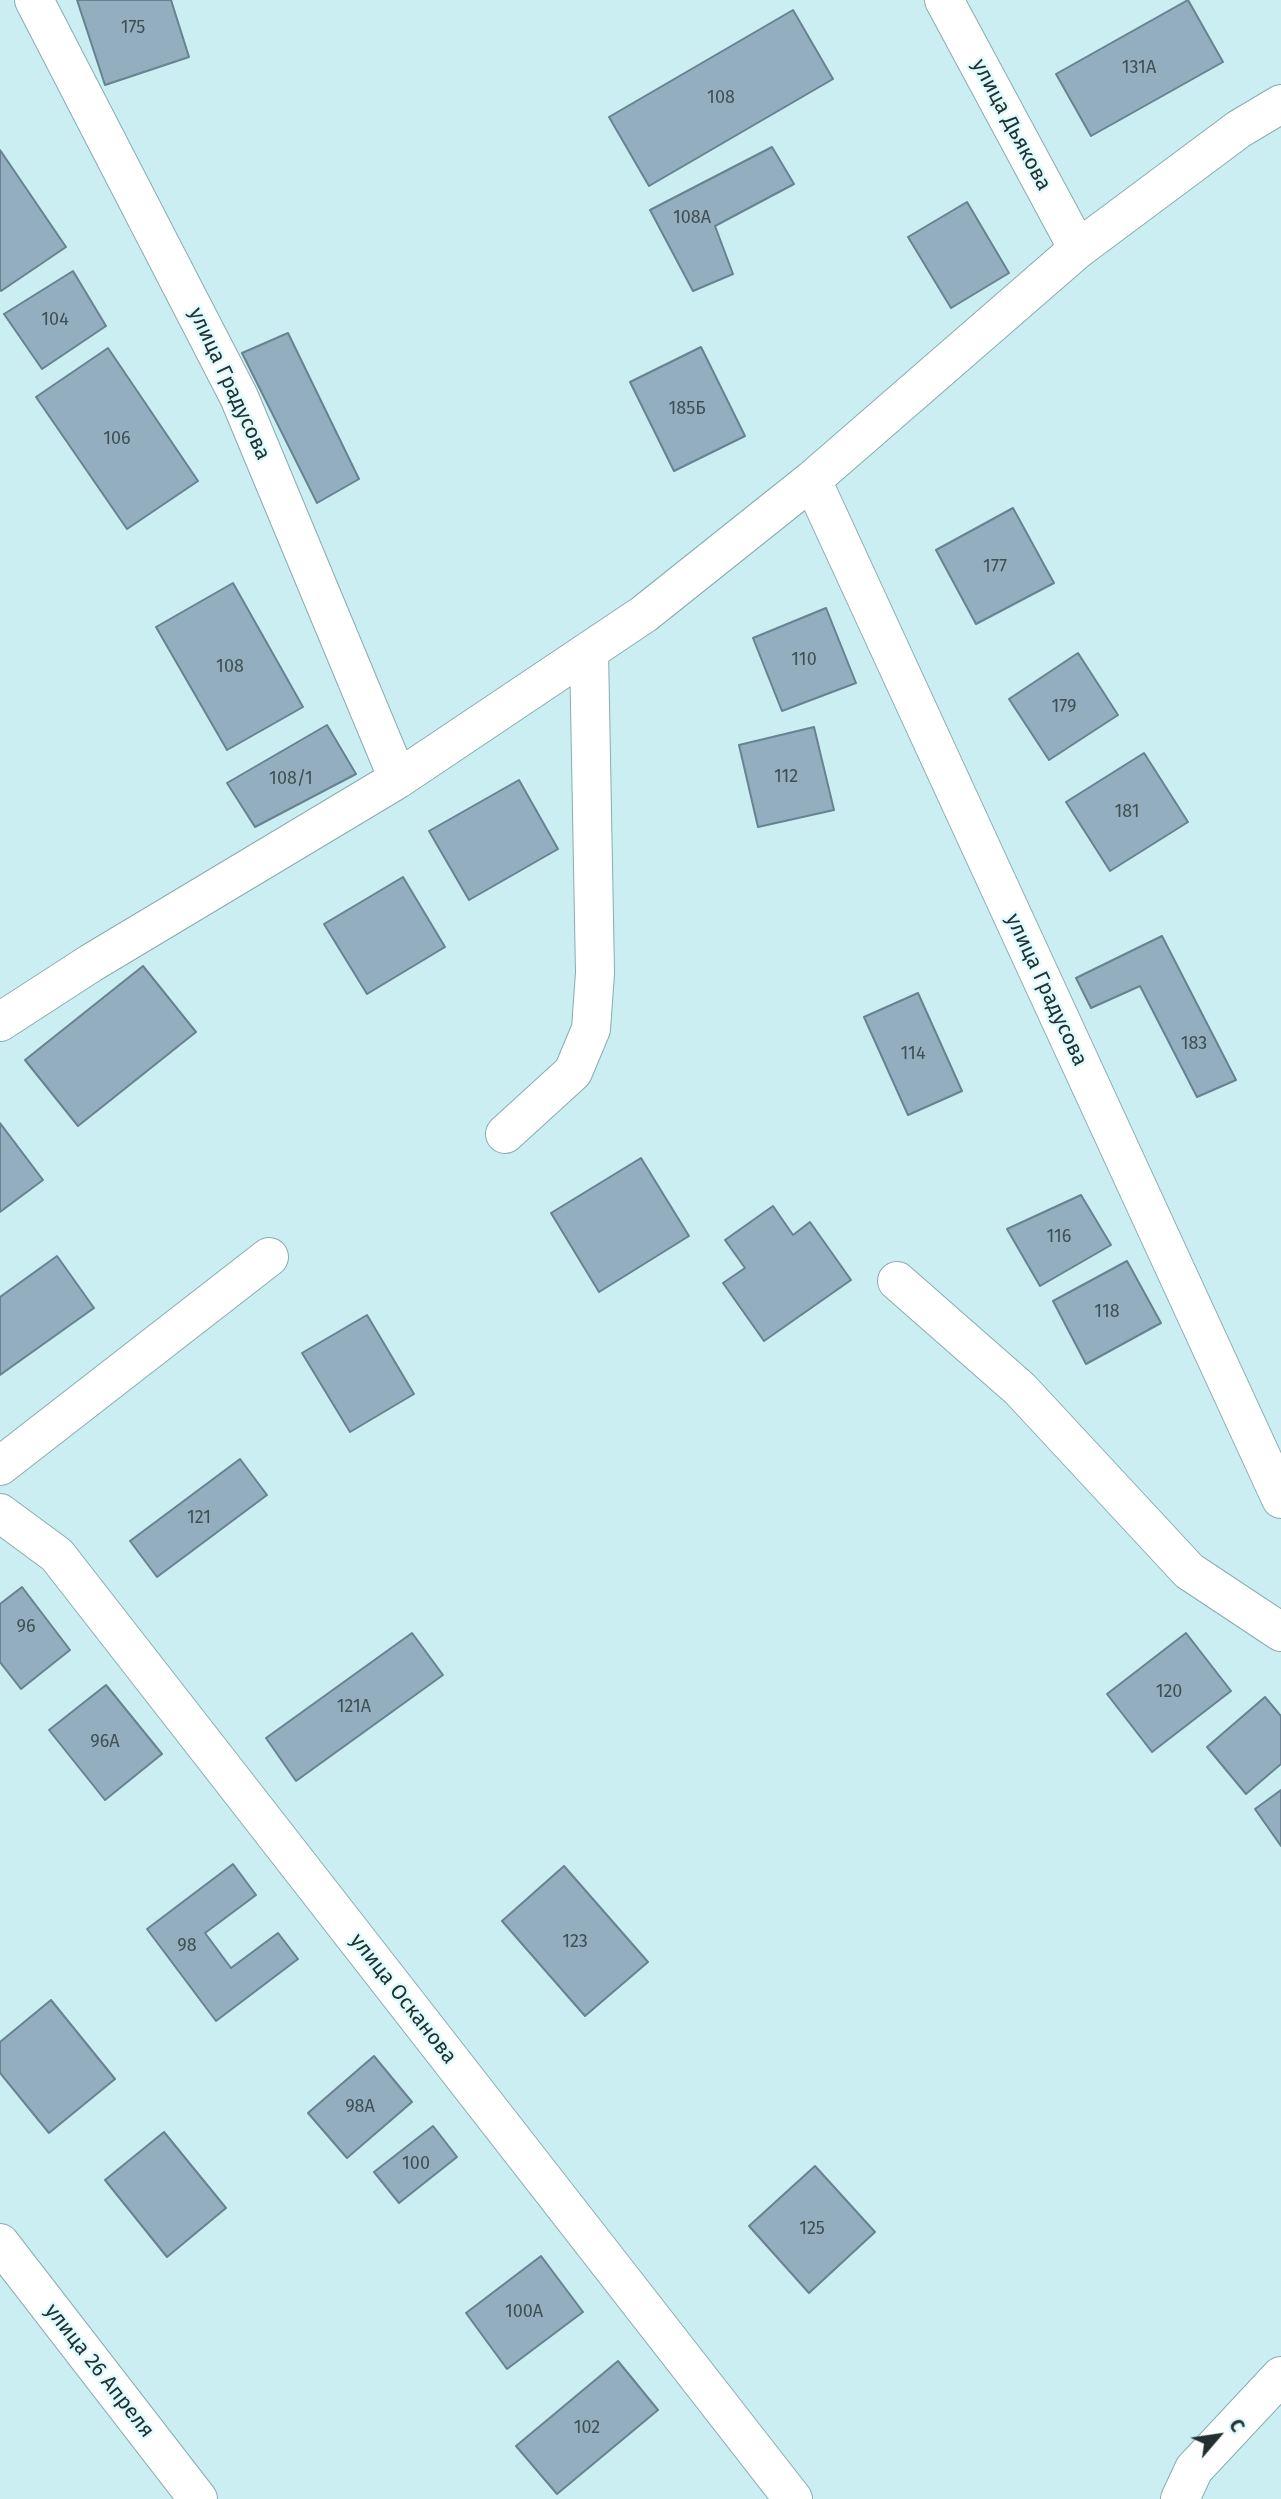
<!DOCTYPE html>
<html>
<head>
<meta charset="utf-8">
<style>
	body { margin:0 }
	#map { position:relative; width:1281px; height:2499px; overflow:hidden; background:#caeef2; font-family:"Fira Sans",sans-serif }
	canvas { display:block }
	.north { position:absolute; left:1183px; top:2401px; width:70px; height:70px; -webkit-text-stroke:5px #ddfafd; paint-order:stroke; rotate:61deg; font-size:19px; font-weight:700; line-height:28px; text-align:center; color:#223031 }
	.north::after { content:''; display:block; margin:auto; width:24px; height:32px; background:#223031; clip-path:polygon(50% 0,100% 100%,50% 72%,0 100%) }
</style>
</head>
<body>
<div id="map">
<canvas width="1281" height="2499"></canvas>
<div class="north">С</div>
</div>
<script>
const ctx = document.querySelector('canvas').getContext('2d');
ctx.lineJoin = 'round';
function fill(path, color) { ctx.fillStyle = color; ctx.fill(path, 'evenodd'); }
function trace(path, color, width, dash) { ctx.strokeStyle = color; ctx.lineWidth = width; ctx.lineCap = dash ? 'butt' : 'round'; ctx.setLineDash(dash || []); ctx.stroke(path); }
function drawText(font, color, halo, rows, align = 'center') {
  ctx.font = font + ' "Fira Sans",sans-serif'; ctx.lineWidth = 5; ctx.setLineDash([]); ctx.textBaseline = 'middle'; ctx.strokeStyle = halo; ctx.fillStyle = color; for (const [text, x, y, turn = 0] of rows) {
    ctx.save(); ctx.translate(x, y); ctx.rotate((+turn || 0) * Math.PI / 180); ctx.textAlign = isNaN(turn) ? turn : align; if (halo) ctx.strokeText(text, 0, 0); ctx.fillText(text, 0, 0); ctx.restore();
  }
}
const building = new Path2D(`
	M77,0H171L189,57L105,85Z
	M1188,0L1223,62L1091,136L1056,74Z
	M793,10L833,79L649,186L609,117Z
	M772,147L794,184L715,226L733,274L693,291L650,210Z
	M0,150L66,247L1,291L0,289Z
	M967,202L1009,273L951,308L908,237Z
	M73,271L106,326L42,369L4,314Z
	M288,333L359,479L317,503L242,353Z
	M701,347L745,436L674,471L630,382Z
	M108,348L198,481L127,529L36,397Z
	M1013,508L1054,583L976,624L936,550Z
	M233,583L303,707L227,750L156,627Z
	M826,608L856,683L782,711L753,638Z
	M1078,653L1118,715L1049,760L1009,699Z
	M327,725L356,774L255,827L227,783Z
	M814,727L834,810L758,827L739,745Z
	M1144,753L1188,822L1110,871L1066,802Z
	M519,780L558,849L469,900L429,831Z
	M403,877L445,947L367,994L324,924Z
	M1162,936L1236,1080L1197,1097L1140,986L1091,1008L1076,978Z
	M143,966L196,1032L78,1126L25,1060Z
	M918,993L962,1091L908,1115L864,1017Z
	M0,1123L43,1180L0,1212Z
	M641,1158L689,1236L599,1292L551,1213Z
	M1081,1195L1111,1245L1040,1286L1007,1229Z
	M773,1206L793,1235L810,1222L851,1280L764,1341L723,1283L745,1268L725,1240Z
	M57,1256L94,1308L0,1375V1297Z
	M1127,1261L1161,1323L1086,1364L1053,1301Z
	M367,1315L414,1394L350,1432L302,1353Z
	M240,1459L267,1495L157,1577L130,1541Z
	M22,1587L70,1650L21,1689L0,1662V1604Z
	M412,1633L443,1675L296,1781L266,1738Z
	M1186,1633L1231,1691L1152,1752L1107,1694Z
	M106,1685L162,1754L105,1800L49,1730Z
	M1265,1697L1281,1716V1764L1246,1794L1207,1747Z
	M1281,1790V1846L1255,1809Z
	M233,1864L256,1895L205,1933L231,1968L278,1933L298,1959L216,2021L147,1929Z
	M564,1866L648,1962L585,2016L502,1921Z
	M51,2000L115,2079L49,2133L0,2073V2042Z
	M374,2056L412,2102L347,2158L308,2113Z
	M433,2126L457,2157L399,2203L374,2172Z
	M164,2132L226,2208L167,2257L105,2180Z
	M815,2166L875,2232L809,2293L749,2226Z
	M541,2256L583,2312L507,2369L466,2313Z
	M618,2361L658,2410L557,2494L516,2446Z`);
fill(building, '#93aebe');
trace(building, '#688291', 2);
const minor = new Path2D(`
	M34,0L239,397L398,779
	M944,0L1078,249
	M812,480L1281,1499
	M0,1022L91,963L398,779L644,614L812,480L1078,249L1239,129L1281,104
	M505,1134L573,1072L591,1029L595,973L589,651
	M897,1281L1020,1389L1189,1571L1281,1632
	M0,1466L269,1257
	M0,1513L57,1555L793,2499
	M0,2243L198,2499
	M1180,2499L1194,2469L1281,2376`);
trace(minor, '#8aacb0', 40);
trace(minor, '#fff', 38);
drawText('18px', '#3e5054', null, [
	["175",133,28],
	["131А",1139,68],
	["108",721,98],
	["108А",692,218],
	["104",55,320],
	["185Б",687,409],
	["106",117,439],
	["177",995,567],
	["110",804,660],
	["108",230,667],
	["179",1064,707],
	["112",786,777],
	["108/1",291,779],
	["181",1127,812],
	["183",1194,1044],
	["114",913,1054],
	["116",1059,1237],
	["118",1107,1312],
	["121",199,1518],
	["96",26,1627],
	["120",1169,1692],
	["121А",354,1707],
	["96А",105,1742],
	["123",575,1942],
	["98",187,1946],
	["98А",360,2107],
	["100",416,2164],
	["125",812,2229],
	["100А",524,2312],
	["102",587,2428]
]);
drawText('21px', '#223031', '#ddfafd', [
	["улица Дьякова",1011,125,62],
	["улица Градусова",229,384,65],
	["улица Градусова",1046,990,65],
	["улица Осканова",403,1999,52],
	["улица 26 Апреля",99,2371,52]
]);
</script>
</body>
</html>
